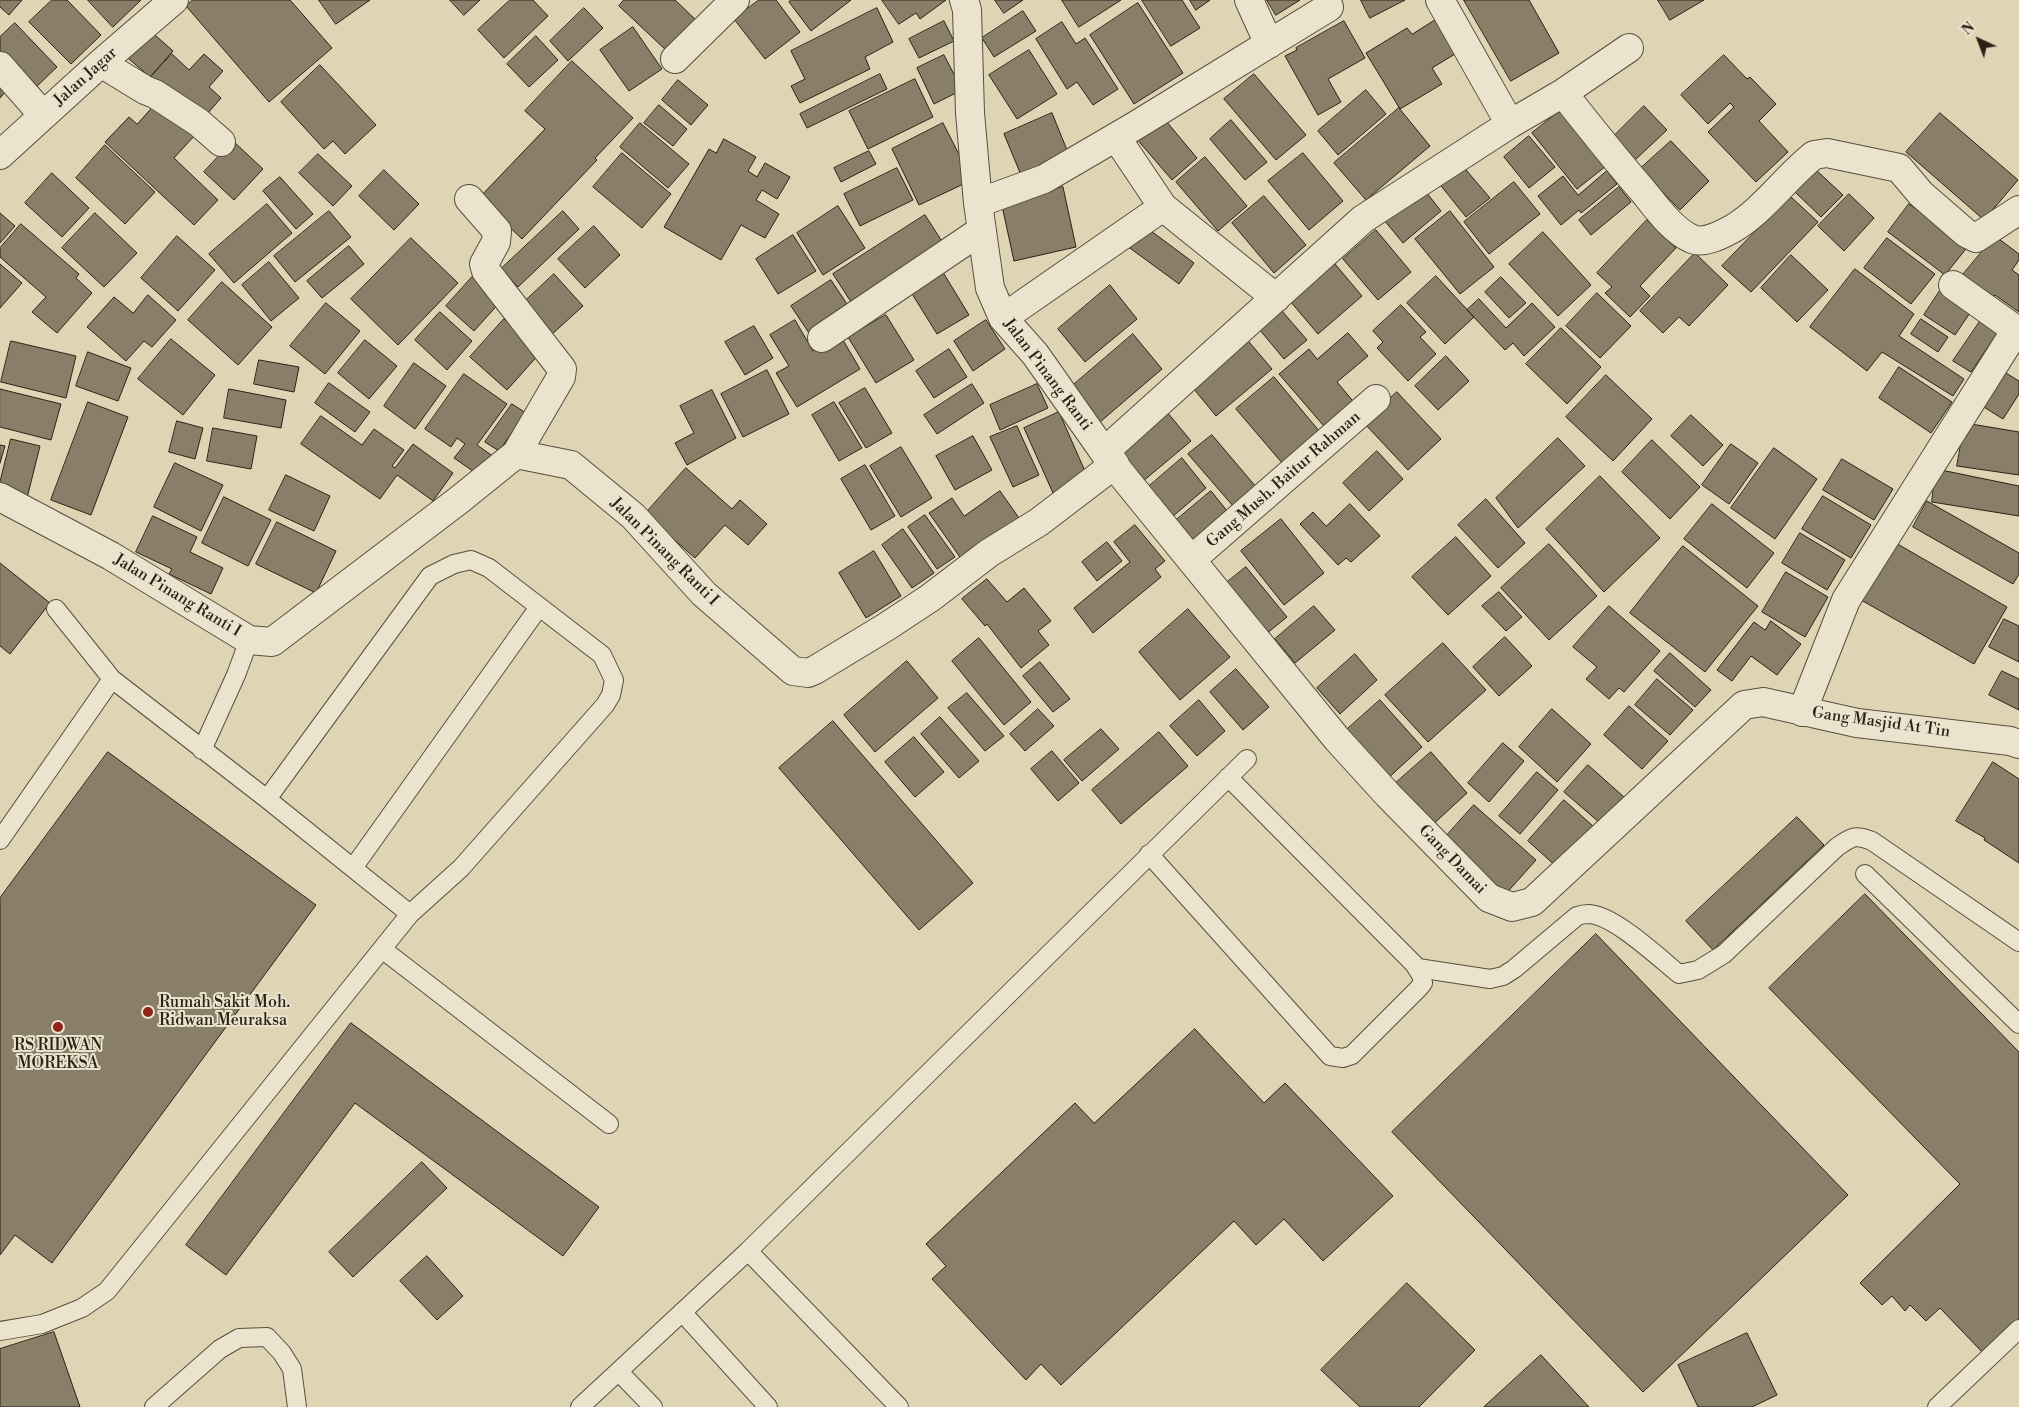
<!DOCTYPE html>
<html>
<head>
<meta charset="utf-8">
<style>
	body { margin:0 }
	#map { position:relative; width:2019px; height:1407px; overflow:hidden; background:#dfd4b3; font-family:"Libre Bodoni",serif }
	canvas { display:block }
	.north { position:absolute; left:1954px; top:15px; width:50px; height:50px; -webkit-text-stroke:4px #eae3ce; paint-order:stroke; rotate:317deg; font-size:14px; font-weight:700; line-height:20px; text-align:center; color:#2c2216 }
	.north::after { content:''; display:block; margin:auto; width:18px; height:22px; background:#2c2216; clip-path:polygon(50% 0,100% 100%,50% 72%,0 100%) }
</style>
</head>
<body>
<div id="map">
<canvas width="2019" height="1407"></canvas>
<div class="north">N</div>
</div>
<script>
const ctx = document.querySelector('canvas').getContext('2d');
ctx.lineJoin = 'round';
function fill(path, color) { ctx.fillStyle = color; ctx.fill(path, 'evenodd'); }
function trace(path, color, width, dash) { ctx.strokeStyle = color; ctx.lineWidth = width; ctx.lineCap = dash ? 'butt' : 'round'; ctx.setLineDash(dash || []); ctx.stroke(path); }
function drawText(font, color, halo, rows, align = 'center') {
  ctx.font = font + ' "Libre Bodoni",serif'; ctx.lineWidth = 4; ctx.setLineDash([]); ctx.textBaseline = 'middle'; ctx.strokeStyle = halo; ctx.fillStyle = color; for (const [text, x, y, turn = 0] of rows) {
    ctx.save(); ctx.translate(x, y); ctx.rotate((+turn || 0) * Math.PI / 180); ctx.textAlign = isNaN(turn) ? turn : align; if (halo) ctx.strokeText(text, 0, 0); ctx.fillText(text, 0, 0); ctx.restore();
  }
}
const building = new Path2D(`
	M0,0H22L9,15L0,7Z
	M52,0H67L101,35L71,64L29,22Z
	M88,0H141L113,27Z
	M193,0H290L332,48L269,102L186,6Z
	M319,0H370L336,24Z
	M450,0H480L464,15Z
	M510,0H533L548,16L504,58L478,30Z
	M624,0H675L697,21L668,52L619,6Z
	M759,0H776L800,32L765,59L734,19Z
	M792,0H851L811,31L789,2Z
	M882,0H946L920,19L916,13L899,24Z
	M995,0H1023L1004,13Z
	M1062,0H1121L1079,27Z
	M1142,0H1182L1200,28L1171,46Z
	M1190,0H1210L1196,10Z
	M1267,0H1300L1276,15Z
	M1361,0H1405L1370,18Z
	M1464,0H1529L1559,53L1511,81Z
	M1658,0H1704L1670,20Z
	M1138,3L1183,73L1134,104L1090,35Z
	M584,8L603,28L568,61L550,41Z
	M877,8L893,42L865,57L870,69L800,103L791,86L805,79L791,51Z
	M1023,11L1036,31L994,57L982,38Z
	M1440,17L1460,51L1432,68L1442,84L1400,109L1366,53L1407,28L1412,34Z
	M944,21L954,41L919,58L909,39Z
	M1344,21L1365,58L1328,79L1341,102L1318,115L1285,56L1297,50L1296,48Z
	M1062,22L1076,44L1085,38L1118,89L1093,105L1077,82L1067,89L1036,39Z
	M15,23L57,67L34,89L0,54V37Z
	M146,27L173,51L150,77L122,53Z
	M633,27L662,69L629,91L600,50Z
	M536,36L558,60L529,87L507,64Z
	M1029,50L1057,94L1017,119L989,75Z
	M172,54L189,70L204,54L223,71L209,87L221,98L201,121L151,77Z
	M944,55L962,90L934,104L917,68Z
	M1724,55L1747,79L1750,77L1776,104L1759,121L1788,152L1756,182L1708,132L1734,107L1730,103L1708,124L1681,95Z
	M572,61L633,118L595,158L597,160L522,239L479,198L545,129L525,111Z
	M320,65L376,125L345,154L333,141L324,149L281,102Z
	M880,74L887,89L807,128L800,114Z
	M1254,74L1306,135L1276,160L1224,99Z
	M915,79L933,117L868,149L849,111Z
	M678,80L708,105L691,125L662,100Z
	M0,83L7,90L0,98Z
	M1366,90L1386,114L1338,155L1318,131Z
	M160,99L196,134L174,158L218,200L194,225L105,142L129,117L137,124Z
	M659,105L687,129L673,146L644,123Z
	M1566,106L1611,162L1577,189L1532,133Z
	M1644,106L1667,130L1635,160L1613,137Z
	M1399,108L1430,146L1366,200L1334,163Z
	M1052,113L1069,155L1021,175L1004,134Z
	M1940,113L2018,180L1984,220L1906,152Z
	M1161,115L1197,158L1172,180L1135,137Z
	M1231,120L1267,162L1245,180L1210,139Z
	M640,123L689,164L668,188L620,147Z
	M943,123L972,180L919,205L892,149Z
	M1529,136L1555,167L1529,188L1504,157Z
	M724,139L756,157L748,171L757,177L765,163L790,177L777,199L762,190L756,200L779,214L765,238L741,225L721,260L664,227L709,149L716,153Z
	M233,141L263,169L234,200L204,172Z
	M1671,141L1709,181L1680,210L1640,169Z
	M105,145L155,192L125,224L76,178Z
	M869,151L876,164L841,182L834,168Z
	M622,153L671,194L642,228L593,187Z
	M1303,153L1343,201L1309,230L1268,181Z
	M318,154L352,186L333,206L299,173Z
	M1205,157L1247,206L1218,231L1176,182Z
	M1461,164L1490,198L1466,217L1438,182Z
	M897,168L913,200L860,226L844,194Z
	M1815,169L1843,195L1821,217L1794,191Z
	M384,170L419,204L394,230L359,196Z
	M1607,171L1617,184L1581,213L1579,210L1561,225L1538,196L1563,176L1578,195Z
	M52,173L89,208L62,237L25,203Z
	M280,177L313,214L296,229L263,191Z
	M1514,182L1540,214L1489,254L1464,222Z
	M1063,187L1076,247L1014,261L1001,201Z
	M1619,187L1631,202L1591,235L1579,220Z
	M1423,188L1441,211L1403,243L1384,220Z
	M1849,194L1874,218L1844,251L1818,226Z
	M1264,196L1306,245L1274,273L1232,223Z
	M1790,196L1818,222L1751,292L1722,266Z
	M267,204L292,233L234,283L209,254Z
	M1909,204L1969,245L1945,275L1888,232Z
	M838,206L865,248L823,275L797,233Z
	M329,211L351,237L295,282L274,256Z
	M563,211L579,229L518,287L501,269Z
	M1450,211L1494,267L1460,294L1415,239Z
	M0,213L15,226L0,243Z
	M95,213L137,253L104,287L62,248Z
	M925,215L945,246L853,305L833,274Z
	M1647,220L1676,248L1640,286L1650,296L1630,317L1605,293L1612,287L1597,273Z
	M21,224L79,274L76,278L92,293L57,333L32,312L46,297L0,257V248Z
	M1143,225L1194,263L1179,284L1127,246Z
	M594,226L620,255L585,288L558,259Z
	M1376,230L1411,272L1378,300L1343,259Z
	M1543,232L1591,285L1558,316L1509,264Z
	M793,235L816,271L778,294L756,259Z
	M177,236L215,270L178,311L141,278Z
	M1995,236L2019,254V260L2012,270L2019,275V312L1995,295L1992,298L1961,277Z
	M411,238L458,283L398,345L351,299Z
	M1887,238L1935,274L1911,304L1864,268Z
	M349,246L364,264L322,298L307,281Z
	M1695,253L1728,285L1689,326L1679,317L1663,333L1640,311Z
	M1791,255L1828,290L1797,322L1761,288Z
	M269,262L299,298L271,321L242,285Z
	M0,264L22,283L0,308Z
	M1335,264L1362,296L1318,334L1290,301Z
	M941,269L969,315L937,334L909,289Z
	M1855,269L1914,314L1899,336L1964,379L1953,396L1882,352L1867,371L1810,327Z
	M554,274L583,306L550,336L521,305Z
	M474,275L502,300L474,331L446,306Z
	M1436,276L1474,317L1445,344L1407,303Z
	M1501,277L1526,303L1509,318L1485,292Z
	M831,280L849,307L809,333L791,306Z
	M222,282L272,327L238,365L188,320Z
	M1110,285L1137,319L1085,362L1058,329Z
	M1943,286L1974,307L1955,335L1924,315Z
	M1597,293L1631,326L1600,358L1566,326Z
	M148,295L176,320L152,347L144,341L126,361L87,327L114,297L133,313Z
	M1479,299L1506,328L1532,303L1555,327L1524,356L1513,343L1505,350L1467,310Z
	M326,303L360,331L325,374L290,346Z
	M1276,304L1307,340L1284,359L1254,323Z
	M1401,305L1426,332L1420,337L1436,354L1408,381L1377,348L1383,342L1373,331Z
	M440,312L472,341L447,370L415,340Z
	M1985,314L2002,326L1971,372L1953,361Z
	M886,315L914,360L876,383L848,337Z
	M504,319L541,352L507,390L470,357Z
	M1921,319L1948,337L1938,352L1911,334Z
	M795,320L813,351L840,335L860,369L797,407L776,373L789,366L770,335Z
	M986,320L1005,349L973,371L954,341Z
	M754,326L773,358L745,375L725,342Z
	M1561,328L1601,367L1567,404L1526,364Z
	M1348,333L1368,356L1337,382L1358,407L1329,432L1279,374L1309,349L1317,359Z
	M1133,334L1162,369L1100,422L1071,387Z
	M1244,336L1272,369L1216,416L1189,383Z
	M171,339L215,375L183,415L138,379Z
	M365,340L397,366L369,399L338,373Z
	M11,341L76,356L66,398L1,382Z
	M949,349L967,377L934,398L916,371Z
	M88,352L131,368L118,401L76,386Z
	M1446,356L1469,381L1438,410L1415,386Z
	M259,360L299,367L294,392L254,384Z
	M414,363L446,386L415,429L384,406Z
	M1899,367L1952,402L1931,433L1879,398Z
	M767,370L789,414L743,437L721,394Z
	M2001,370L2019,381V394L2003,419L1979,404Z
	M464,374L507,404L477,445L494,457L480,476L454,458L465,444L457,438L451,447L425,429Z
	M1606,375L1652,419L1613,461L1566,417Z
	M1274,377L1320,432L1283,464L1236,409Z
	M329,383L370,412L355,432L315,403Z
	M972,384L984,403L937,434L924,415Z
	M1037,384L1048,408L1000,430L990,405Z
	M865,388L892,433L866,448L839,403Z
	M0,389L61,404L51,440L0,427Z
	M229,389L286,400L281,428L224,418Z
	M712,390L736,438L687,465L675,443L694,433L680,406Z
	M1397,392L1441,439L1408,470L1364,423Z
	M88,402L128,417L91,515L51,500Z
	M834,402L862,448L839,461L812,415Z
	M512,404L526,413L499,451L485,442Z
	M1059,412L1088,478L1053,493L1024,428Z
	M1167,412L1191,441L1142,482L1118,454Z
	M1691,415L1723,445L1703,466L1671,436Z
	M321,416L362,445L374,429L404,450L392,466L395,468L413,444L453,473L433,501L397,475L380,499L301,444Z
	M177,421L203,428L195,459L169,452Z
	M1965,423L2019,432V475L1957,466Z
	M1017,426L1039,475L1013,487L990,437Z
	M213,428L257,436L251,469L207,461Z
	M1212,435L1257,488L1234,507L1188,454Z
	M973,436L992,470L955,490L936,456Z
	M1558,438L1585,466L1518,528L1496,498Z
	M11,439L40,446L27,498L0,492V482Z
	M1652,440L1700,487L1670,519L1622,472Z
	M1731,444L1758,463L1729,504L1702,485Z
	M0,445L5,446L0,463Z
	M901,447L932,498L901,517L870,466Z
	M1774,448L1817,479L1775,539L1731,508Z
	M1377,451L1403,479L1369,511L1343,483Z
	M1182,458L1206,488L1172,517L1147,488Z
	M1842,459L1893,489L1874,520L1823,490Z
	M175,463L223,485L201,531L154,507Z
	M865,465L895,516L871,530L841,479Z
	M686,468L732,509L740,500L767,524L748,545L725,525L695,558L645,514Z
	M1936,469L2019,486V516L1932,502Z
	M286,475L330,496L314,531L269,510Z
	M1600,476L1660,538L1604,592L1546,529Z
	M1000,491L1019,518L962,560L929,513L952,498L964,516Z
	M1211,491L1228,512L1192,543L1174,522Z
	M1823,496L1871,525L1851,558L1802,529Z
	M224,497L271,520L248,566L202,543Z
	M1486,499L1525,543L1498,568L1458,525Z
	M1927,501L2019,553V574L2013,584L1913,527Z
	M1350,504L1380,536L1351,562L1346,558L1338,565L1300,524L1313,512L1326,526Z
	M1712,504L1774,553L1747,588L1684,539Z
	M925,515L955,557L937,569L908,527Z
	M153,516L197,537L190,552L223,568L211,594L169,574L172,569L136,552Z
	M1281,519L1324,573L1284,605L1241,551Z
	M277,522L336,551L316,593L256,564Z
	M1135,525L1165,561L1155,569L1161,577L1093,633L1074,608L1130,562L1114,542Z
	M903,529L934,573L912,588L882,545Z
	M1800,533L1845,560L1827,590L1782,563Z
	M1456,537L1491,576L1448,615L1412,577Z
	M1107,542L1122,561L1097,581L1082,562Z
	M1894,542L2007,607L1974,664L1861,600Z
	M1549,544L1597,596L1549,640L1501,588Z
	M1683,546L1758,606L1705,672L1630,613Z
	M874,551L901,596L866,618L839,573Z
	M0,563L50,603L10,654L0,646Z
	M1246,567L1287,617L1266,634L1225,584Z
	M1786,572L1828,597L1805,637L1762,612Z
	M987,579L1007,602L1024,588L1051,621L1038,631L1049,645L1021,668L987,624L985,626L962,599Z
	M1499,592L1522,617L1506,631L1482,606Z
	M1314,606L1335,630L1295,663L1275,639Z
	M1609,606L1660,651L1624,692L1619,688L1609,699L1586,679L1597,667L1573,647Z
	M1188,609L1230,657L1180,700L1139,652Z
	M2004,619L2019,626V662L1989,647Z
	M1771,621L1801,644L1777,675L1751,656L1732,681L1717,670L1754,622L1765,630Z
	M1505,637L1532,666L1499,696L1473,667Z
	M979,638L1031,702L1004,725L952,661Z
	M1443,643L1486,690L1428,742L1385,695Z
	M1670,653L1711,690L1695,707L1654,671Z
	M1355,654L1377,680L1340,714L1317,688Z
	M907,661L938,698L875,752L844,715Z
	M1040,662L1070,699L1053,712L1023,676Z
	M1236,669L1269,707L1243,730L1210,692Z
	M2002,671L2019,679V710L1989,695Z
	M1657,679L1693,710L1670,735L1635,705Z
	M967,693L1004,736L985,751L948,708Z
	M1199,700L1225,731L1197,756L1170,726Z
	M1380,700L1422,747L1386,780L1343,733Z
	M1629,706L1668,741L1642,769L1604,735Z
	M1038,709L1054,726L1025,751L1010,734Z
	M1552,709L1591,744L1557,782L1519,747Z
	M940,717L979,761L959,778L921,734Z
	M833,721L973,883L919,930L779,768Z
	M1101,729L1119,749L1082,781L1064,760Z
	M1159,732L1188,766L1121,824L1092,790Z
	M914,737L944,772L915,797L885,762Z
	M1503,743L1524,761L1489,802L1468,783Z
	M1052,751L1079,783L1058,801L1031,769Z
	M108,752L316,905L52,1263L15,1235L0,1255V898Z
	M1431,752L1467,793L1428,829L1390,788Z
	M1993,762L2019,779V863L1984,840L1985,838L1956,821Z
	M1588,765L1624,797L1600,823L1564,792Z
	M1537,772L1558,790L1520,834L1499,816Z
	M1564,800L1594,827L1558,868L1528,841Z
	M1474,805L1536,860L1503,897L1441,842Z
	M1797,817L1824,845L1713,950L1686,921Z
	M1865,894L2019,1052V1320L1984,1354L1940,1308L1926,1321L1910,1305L1905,1311L1892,1296L1882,1305L1860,1283L1960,1184L1769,988Z
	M1596,934L1848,1195L1643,1392L1392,1132Z
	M351,1023L599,1207L563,1256L355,1103L226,1275L186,1245Z
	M1195,1029L1264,1103L1285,1083L1393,1196L1323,1261L1284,1219L1256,1245L1234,1221L1061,1385L1041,1364L1026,1380L932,1279L946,1266L926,1244L1075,1103L1094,1123Z
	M422,1162L447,1188L353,1277L329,1252Z
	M427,1256L463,1296L437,1320L400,1281Z
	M1407,1283L1475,1350L1419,1407H1360L1321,1370Z
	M54,1332L80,1407H0V1349Z
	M1747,1333L1777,1395L1752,1407H1698L1678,1365Z
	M1541,1355L1589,1407H1484Z`);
fill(building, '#897f68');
trace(building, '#2c2216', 1);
const service = new Path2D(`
	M56,609L112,679
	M202,750L236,675L249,640
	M267,799L430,576L454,564L471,560L489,568L602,655L614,680L611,695L605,705L461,868L410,914
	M0,840L112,679L267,799L410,914L107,1291L82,1308L42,1324L0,1331
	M1149,854L1330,1056L1343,1058L1352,1055L1418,989L1423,983L1421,975L1414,964L1228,777
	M353,868L539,607
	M1865,874L2019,1024
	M382,949L609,1124
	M1418,968L1490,979L1503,976L1514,969L1577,916C1580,915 1585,914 1589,914C1614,915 1659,958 1679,974L1698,970L1724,954L1837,847C1852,837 1854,834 1872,841L2019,942
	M748,1251L899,1407
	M682,1312L768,1407
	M619,1372L653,1407
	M154,1407L220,1349L239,1338L267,1337L282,1353L292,1369L297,1407
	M580,1407L748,1251L1247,759
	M1937,1407L2019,1329`);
const minor = new Path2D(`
	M964,0L967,10L970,113L978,203L990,288L1003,318L1035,354L1104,452L1126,480L1337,739L1388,795L1489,898L1512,907L1532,902L1744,705L1763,702L1857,723L2010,741L2019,744
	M1249,0L1269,44
	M1440,0L1510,124
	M675,59L735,0
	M101,63L145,90L155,94L198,122L221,142
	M0,66L43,115
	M1563,93C1589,126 1615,159 1643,191C1656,207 1672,230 1692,239C1704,244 1721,235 1732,229C1764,210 1785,178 1814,155L1827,153L1899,168L1921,194L1966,233L1976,238L2019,210
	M1116,137L1163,207L1276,298
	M0,155L101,63L174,0
	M469,199L497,231L496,242L484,264L486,271L562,369L561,377L516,454
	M978,203L1044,179L1133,127L1329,7
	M1953,285L2019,332
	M1003,318L1163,207
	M822,338L982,230
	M1104,452L1363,219L1510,124L1563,93L1629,48
	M0,497L111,556L249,640L272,642L459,500L516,454L571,465L633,516L704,594L793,671L808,673L815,670L886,627L930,598L989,553L1039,522L1115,464
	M1191,560L1376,399
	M1802,712L1846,600L2016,330`);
trace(service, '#594e3d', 20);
trace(minor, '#594e3d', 30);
trace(service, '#eae3ce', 18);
trace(minor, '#eae3ce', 28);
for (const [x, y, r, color] of [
	[148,1012,6,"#8f2418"],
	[58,1027,6,"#8f2418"]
]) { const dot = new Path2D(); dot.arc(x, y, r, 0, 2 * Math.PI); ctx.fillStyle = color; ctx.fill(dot); trace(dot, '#eae3ce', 2); }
drawText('16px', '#2c2216', '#eae3ce', [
	["Jalan Jagar",86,77,-42],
	["Jalan Pinang Ranti",1047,375,53],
	["Gang Mush. Baitur Rahman",1284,480,-41],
	["Jalan Pinang Ranti I",664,552,45],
	["Jalan Pinang Ranti I",177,596,31],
	["Gang Masjid At Tin",1881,723,8],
	["Gang Damai",1452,860,46]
]);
drawText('16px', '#2c2216', '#eae3ce', [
	["Rumah Sakit Moh.",159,1003],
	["Ridwan Meuraksa",159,1021],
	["RS RIDWAN",58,1046,"center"],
	["MOREKSA",58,1064,"center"]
], 'left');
</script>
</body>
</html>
